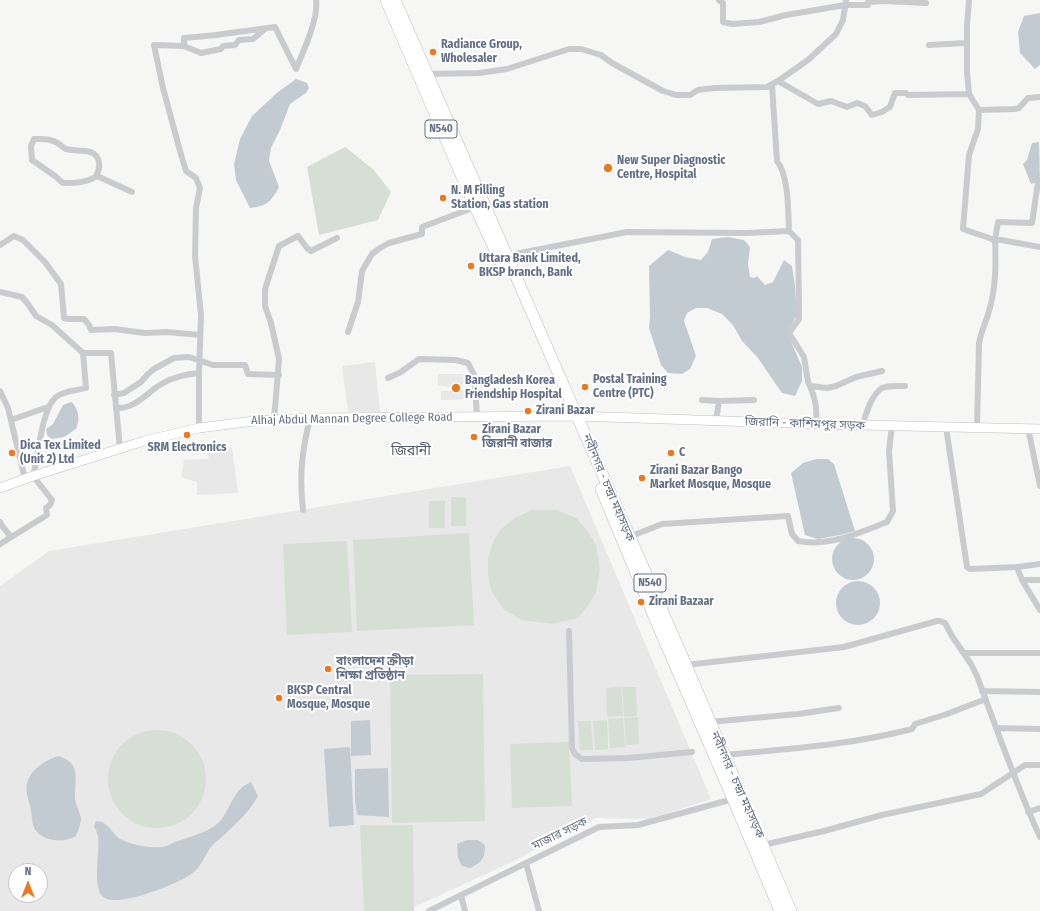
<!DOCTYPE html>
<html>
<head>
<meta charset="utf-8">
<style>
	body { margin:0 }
	#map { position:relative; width:1040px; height:911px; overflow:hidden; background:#f6f7f4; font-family:"Fira Sans Condensed",sans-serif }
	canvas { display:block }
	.north { position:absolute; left:8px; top:863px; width:40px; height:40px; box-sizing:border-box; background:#fff; border:1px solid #c1c6cf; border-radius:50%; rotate:0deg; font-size:11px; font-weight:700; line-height:16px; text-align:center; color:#647087 }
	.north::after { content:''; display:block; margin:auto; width:14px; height:18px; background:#ee781d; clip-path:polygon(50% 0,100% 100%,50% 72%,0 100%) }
</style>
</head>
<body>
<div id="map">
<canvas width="1040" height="911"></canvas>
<div class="north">N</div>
</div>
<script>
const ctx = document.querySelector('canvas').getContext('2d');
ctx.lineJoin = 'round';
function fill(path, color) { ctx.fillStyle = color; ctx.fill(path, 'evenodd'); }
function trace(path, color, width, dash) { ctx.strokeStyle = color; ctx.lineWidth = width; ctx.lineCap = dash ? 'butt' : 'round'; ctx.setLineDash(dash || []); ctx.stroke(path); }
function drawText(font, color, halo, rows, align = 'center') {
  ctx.font = font + ' "Fira Sans Condensed","Noto Sans Bengali",sans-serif'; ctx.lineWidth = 4; ctx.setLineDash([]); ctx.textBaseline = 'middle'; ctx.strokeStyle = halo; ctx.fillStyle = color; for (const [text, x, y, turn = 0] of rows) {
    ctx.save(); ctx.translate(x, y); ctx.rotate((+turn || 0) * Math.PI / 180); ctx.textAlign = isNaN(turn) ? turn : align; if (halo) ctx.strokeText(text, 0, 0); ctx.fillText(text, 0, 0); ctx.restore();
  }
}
fill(new Path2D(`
	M375,362L380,412H348L342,366Z
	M438,374H472V383L461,384V390L469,391V399L441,400V391H451V387L438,385Z
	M232,448L238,493L197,495V482L181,477L184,460L209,459L207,453Z
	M570,466L711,799L650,819L595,818L516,860L406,911H0V586L49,551ZM16,871H40V895H16Z`), '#e7e8e7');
fill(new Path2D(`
	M345,147L373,169L391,192L378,220L319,235L307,167Z
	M466,497V526H451V497Z
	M429,501H445V528H429Z
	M532,510H556L576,518L588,532L596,545L600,569L596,592L589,604L578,618L553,624L522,620L504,610L491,590L488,573V558L494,540L501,529L516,517Z
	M469,533L474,625L357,631L353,540Z
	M347,541L352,632L287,635L283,544Z
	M483,674L485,821L392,823L390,675Z
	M621,687L623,716L607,717L606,688Z
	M622,687H636L637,716L624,717Z
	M638,717L639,744L626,745L624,718Z
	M623,718L625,747L610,748L608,719Z
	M607,720L608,749L595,750L593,721Z
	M578,721H591L593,750H580Z
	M108 779a49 49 0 1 1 98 0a49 49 0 1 1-98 0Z
	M569,742L572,806L512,808L510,744Z
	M360,825H413L414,911H364Z`), '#d6dfd4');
fill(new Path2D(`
	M1040,13V65L1035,69L1020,53L1018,32L1024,16Z
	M296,79L307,83L309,88L306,93L290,104L280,130L271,148L269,161L279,187C271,202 267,206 250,208L236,180L234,164L240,139L252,116L278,92Z
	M1039,142L1040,181L1031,184L1023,164L1027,160L1032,143Z
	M728,237L744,240L750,247L748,264L750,277L755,278L757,276L765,285L773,282L784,260L792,266L795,286L797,315L787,332L802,367V381L795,396L782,393L758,358L742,341L733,325L722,314L707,308H696L687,313L684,321L696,356L690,369L682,374L668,373L661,365L649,328L650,317L649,266L668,250L685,257L701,260L708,252L712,239Z
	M71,402L73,403C79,412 80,419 76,429L64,437L51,439L47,435L46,429L53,424L63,405Z
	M816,459H828L834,464L855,531L840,535L818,539L805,535L791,473L803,463Z
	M832 559a21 21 0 1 1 42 0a21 21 0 1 1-42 0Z
	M836 603a22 22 0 1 1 44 0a22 22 0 1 1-44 0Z
	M370,720L371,755L351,756V721Z
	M350,747L354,825L329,827L324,749Z
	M58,756C81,762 75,779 75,797C75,805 80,812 81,818C81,823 78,831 76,836C65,843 45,842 36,831C32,826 32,817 31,810C29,802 25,791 27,783C31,769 46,760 58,756Z
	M388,768L389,817L357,815L355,800V769Z
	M251,782L258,796C250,811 237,823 224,835C220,839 215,842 211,847C205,855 202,865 194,872C181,883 117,909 103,897C92,887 100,852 98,837C98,833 95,829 94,826L96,821C109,821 112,835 122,840C133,845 149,848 161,847C166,847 171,844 175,842C186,838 208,832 217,824C231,812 231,790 251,782Z
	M467,840H478L485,845C485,859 482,862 470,868L462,866L458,858L457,844Z`), '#c3cbd2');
const secondary = new Path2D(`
	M0,488L33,476L144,441L199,428L254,421L310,418L577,416L816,424L1040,429`);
const highway = new Path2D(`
	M386,0L475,207L503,267
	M395,0L686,665L791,911
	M601,489L658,626L733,799L780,911`);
trace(secondary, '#bbbec4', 10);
trace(highway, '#bbbcc0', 12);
trace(new Path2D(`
	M719,0L723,3V22L732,24L759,22L786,15L845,5H868V2L884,1L926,3
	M969,0L967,26V72L969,94L979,110L978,129L969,155L963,229L995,240C996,264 996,288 989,311C986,323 981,330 979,344L977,427
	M929,45L966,43
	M184,46L201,53L221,49L223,46L235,45L239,40L253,39L265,29
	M427,74L479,73L507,69L569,49H581L601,55L612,63L663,91L676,95H690L698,90L714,88L767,87L778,81L808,60L836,34L843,20L846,0
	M778,81L818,104L831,101L847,107L857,103L865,106L872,115L882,112L890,107L895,93H906L908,95L969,94
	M772,85L777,161C789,176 788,212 789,231
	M979,110L1015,109L1019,108L1028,98L1040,97
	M96,176C102,165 100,152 85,151C78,150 73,151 66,149C62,147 58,142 53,141C47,138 40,139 34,139L31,146L32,160L55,176L63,183C75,183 86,183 97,176L132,192
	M1038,182L1032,223L998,222L995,240H1001L1040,247
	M0,245L14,236L23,240L45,262L61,284L64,318L68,319H84L89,325L91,330L114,329L145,333L167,332L200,335
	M505,256L627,232L747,233L789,231L798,240L799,309V319L789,333L804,357L808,382L810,386L827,388L836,386L856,377L882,371
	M0,292L22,297L28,304L36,316L52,325L83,353L86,388C76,391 65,390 56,397C42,408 38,457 33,476L52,500L50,505L46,508L47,515L0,544
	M348,332L358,302L362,271L372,254L380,248L389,243L422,234V227L475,207
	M83,353H111L120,449
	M388,378L401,372L419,359L456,360L468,363L474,375L477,416
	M810,386C816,401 817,408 816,424
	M0,391L8,408L25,479
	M114,395L124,393L141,382L148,374L154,369L174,358L189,357L213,365H245L248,374L279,375
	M702,400L719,401
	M116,408C136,409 147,392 163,383C174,377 187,374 199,373
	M11,420L48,407
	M274,420L279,359L271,323L265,306V289L279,246L298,236L307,248L311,251L337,238
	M716,421L719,401L754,400
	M863,425C865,415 872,394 882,388C888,385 898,386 905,386
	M946,427L967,567L970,569L1017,567
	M199,428V373L201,315L195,256L196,208L200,188L196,178L186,171L180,151L163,88L154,45L184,46V38L216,35L275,27L296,69C303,52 319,18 316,0
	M1028,428L1040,486
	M303,510C299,475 302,451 310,418
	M0,522L2,526L11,537
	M629,537L662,524L788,516L792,534L798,541C829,547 859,533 887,522L893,511L889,451L892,426
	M1040,564L1017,567L1022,580L1040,610
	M1022,580H1040
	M569,631L572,748L575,754L582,759L628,758L692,752
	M964,653H1040
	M686,665L844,647L937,621H940L945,623L952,636L971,664L977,676C997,730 1016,785 1040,837
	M982,691L1040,692
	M709,722L798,714L839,708
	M996,728L1040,729
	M724,755C787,749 851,745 912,729L915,724L947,714L986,699
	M1028,812L1040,808
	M763,845L824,831L882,815L981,794L1025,765H1040
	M526,863L539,911
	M461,895L465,911
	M429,911L599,827L638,825L733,799`), '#c9cbcf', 6);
trace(secondary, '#fff', 9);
trace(highway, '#fff', 11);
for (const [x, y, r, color] of [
	[433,52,4,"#ee781d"],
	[608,168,5,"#ee781d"],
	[443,198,4,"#ee781d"],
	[471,266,4,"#ee781d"],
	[585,387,4,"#ee781d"],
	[456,388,5,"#ee781d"],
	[528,411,4,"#ee781d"],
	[187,435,4,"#ee781d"],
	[474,437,4,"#ee781d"],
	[12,453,4,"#ee781d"],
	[671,453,4,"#ee781d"],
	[642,478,4,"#ee781d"],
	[641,602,4,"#ee781d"],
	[328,669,4,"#ee781d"],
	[279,698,4,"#ee781d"]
]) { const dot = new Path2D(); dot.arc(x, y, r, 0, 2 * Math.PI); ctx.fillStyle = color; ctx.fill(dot); trace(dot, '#fff', 1.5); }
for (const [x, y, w] of [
	[441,129,32],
	[650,583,32]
]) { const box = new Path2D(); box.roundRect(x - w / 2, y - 9, w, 18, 3); ctx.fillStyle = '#fff'; ctx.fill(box); trace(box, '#647087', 1); }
drawText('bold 11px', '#647087', null, [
	["N540",441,129],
	["N540",650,583]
]);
drawText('bold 12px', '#647087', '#fff', [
	["Radiance Group,",441,45],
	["Wholesaler",441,59],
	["New Super Diagnostic",617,161],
	["Centre, Hospital",617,175],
	["N. M Filling",451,191],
	["Station, Gas station",451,205],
	["Uttara Bank Limited,",479,259],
	["BKSP branch, Bank",479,273],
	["Postal Training",593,380],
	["Centre (PTC)",593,394],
	["Bangladesh Korea",465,381],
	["Friendship Hospital",465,395],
	["Zirani Bazar",536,411],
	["Zirani Bazar",482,430],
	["জিরানী বাজার",482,444],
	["Dica Tex Limited",20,446],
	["(Unit 2) Ltd",20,460],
	["SRM Electronics",187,448,"center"],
	["C",679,453],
	["Zirani Bazar Bango",650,471],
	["Market Mosque, Mosque",650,485],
	["Zirani Bazaar",649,602],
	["বাংলাদেশ ক্রীড়া",336,662],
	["শিক্ষা প্রতিষ্ঠান",336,676],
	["BKSP Central",287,691],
	["Mosque, Mosque",287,705]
], 'left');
drawText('12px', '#647087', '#fff', [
	["Alhaj Abdul Mannan Degree College Road",352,419,-1],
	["জিরানি - কাশিমপুর সড়ক",805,424,2],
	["নবীনগর - চন্দ্রা মহাসড়ক",608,488,67],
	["নবীনগর - চন্দ্রা মহাসড়ক",737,785,66],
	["মাজার সড়ক",560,834,-26]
]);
drawText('14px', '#535b6b', '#fff', [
	["জিরানী",411,451]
]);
</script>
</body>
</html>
